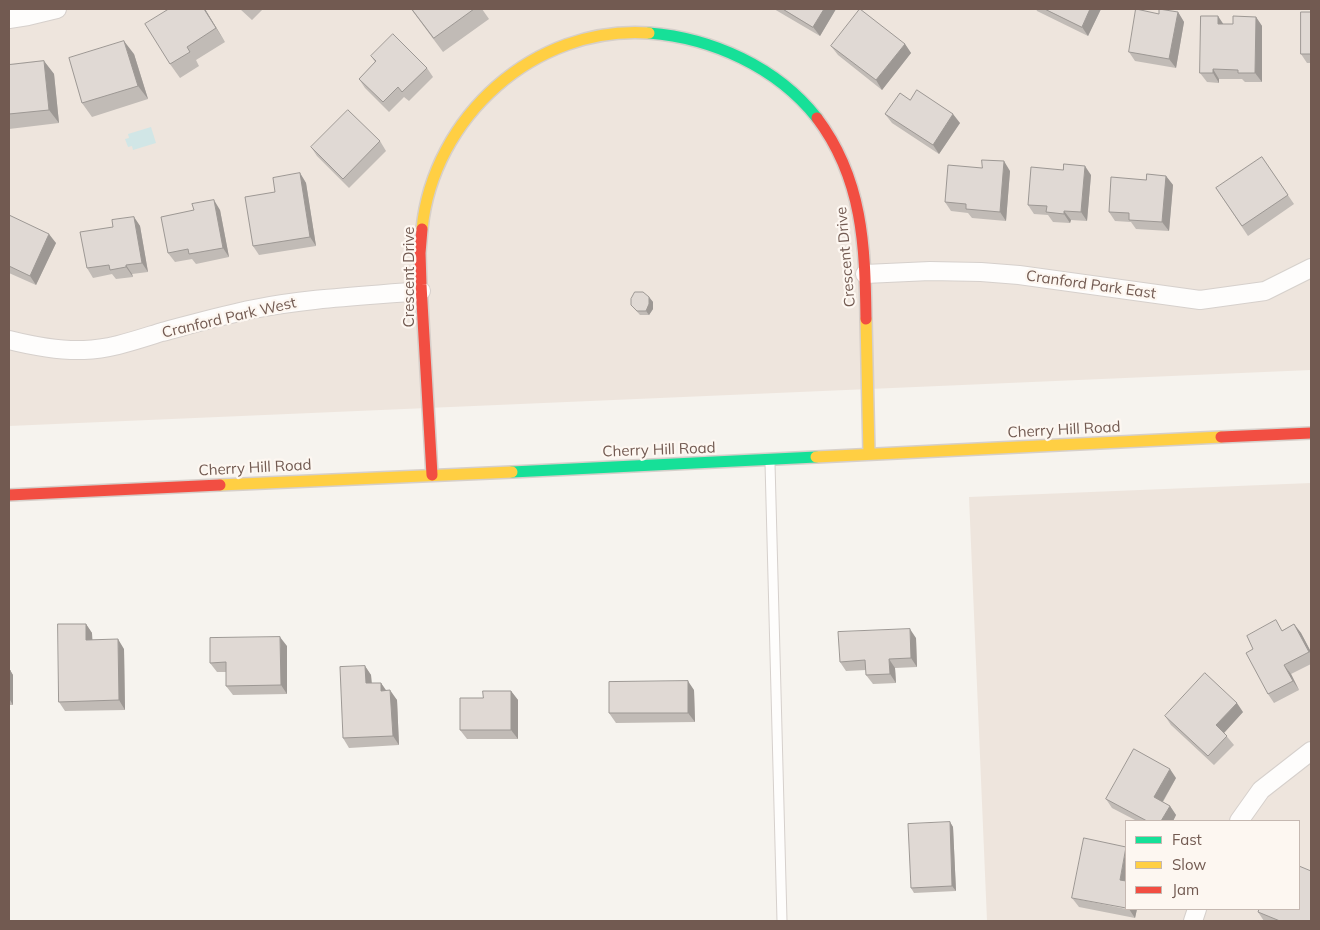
<!DOCTYPE html>
<html>
<head>
<meta charset="utf-8">
<style>
	body { margin:0 }
	#map { position:relative; width:1320px; height:930px; overflow:hidden; background:#f6f3ee; font-family:Mulish,sans-serif }
	canvas { display:block }
	.frame { position:absolute; inset:0; border:10px solid #725a51; pointer-events:none }
	.legend { position:absolute; left:1125px; top:820px; width:175px; height:90px; box-sizing:border-box; background:#fdf7f1; border:1px solid #c5b8b1; margin:0; padding:6px 9px; list-style:none; font-size:15px; color:#725a51 }
	.legend li { display:flex; align-items:center; gap:10px; height:25px }
	.legend b { width:25px; border:1px solid #c5b8b1 }
</style>
</head>
<body>
<div id="map">
<canvas width="1320" height="930"></canvas>
<div class="frame"></div>
<ul class="legend">
<li><b style="height:6px;background:#16e098"></b>Fast</li>
<li><b style="height:6px;background:#ffcf43"></b>Slow</li>
<li><b style="height:6px;background:#f24e42"></b>Jam</li>
</ul>
</div>
<script>
const ctx = document.querySelector('canvas').getContext('2d');
ctx.lineJoin = 'round';
function fill(path, color) { ctx.fillStyle = color; ctx.fill(path, 'evenodd'); }
function trace(path, color, width, dash) { ctx.strokeStyle = color; ctx.lineWidth = width; ctx.lineCap = dash ? 'butt' : 'round'; ctx.setLineDash(dash || []); ctx.stroke(path); }
function drawText(font, color, halo, rows, align = 'center') {
  ctx.font = font + ' Mulish,sans-serif'; ctx.lineWidth = 4.5; ctx.setLineDash([]); ctx.textBaseline = 'middle'; ctx.strokeStyle = halo; ctx.fillStyle = color; for (const [text, x, y, turn = 0] of rows) {
    ctx.save(); ctx.translate(x, y); ctx.rotate((+turn || 0) * Math.PI / 180); ctx.textAlign = isNaN(turn) ? turn : align; if (halo) ctx.strokeText(text, 0, 0); ctx.fillText(text, 0, 0); ctx.restore();
  }
}
fill(new Path2D(`
	M9,9H1311V370L9,426Z
	M1311,483V921H987L969,497ZM1126,821H1299V909H1126Z`), '#eee5dd');
fill(new Path2D(`
	M151,127L156,143L133,150L132,146L128,147L125,139L129,138L128,134Z`), '#d1e6e6');
const lane = new Path2D(`
	M770,463L782,921`);
const street = new Path2D(`
	M9,19L28,16L57,9
	M865,274L930,271L981,272L1019,275L1200,300L1265,291L1311,268
	M9,340C33,346 59,351 84,350C111,349 136,340 162,332C192,324 223,315 254,309C309,298 365,296 421,291
	M1239,821L1261,790L1311,751
	M1193,921L1197,909`);
const fast = new Path2D(`
	M649,33C712,38 777,67 817,118
	M512,472L816,457`);
const slow = new Path2D(`
	M422,229C433,117 535,25 649,33
	M866,319L869,454
	M816,457L1221,437
	M220,485L512,472`);
const jam = new Path2D(`
	M817,118C863,179 865,246 866,319
	M422,229L420,253L421,285L432,475
	M1221,437L1311,433
	M9,495L220,485`);
trace(lane, '#d6d0cc', 11);
trace(street, '#d6d0cc', 20);
trace(fast, '#d6cfca', 14);
trace(slow, '#d6cfca', 14);
trace(jam, '#d6cfca', 14);
trace(lane, '#fefdfc', 9);
trace(street, '#fefdfc', 18);
trace(fast, '#16e098', 11);
trace(slow, '#ffcf43', 11);
trace(jam, '#f24e42', 11);
fill(new Path2D(`
	M205,9L225,42L196,60L199,66L180,78L170,64Z
	M240,9H263L252,20Z
	M411,9H482L489,19L443,52Z
	M774,9H836L820,36Z
	M1036,9H1101L1088,36L1037,11Z
	M1178,12L1184,22L1176,68L1135,61L1129,52L1159,14Z
	M1311,12V63H1307L1301,54Z
	M1256,17L1262,26V82H1245L1242,79H1219V83L1207,82L1200,73L1224,24H1233Z
	M905,44L911,53L882,90L838,55L831,46Z
	M134,54L148,99L92,117L82,103Z
	M371,56L427,68L433,77L409,101L404,97L389,112L365,88L359,79L375,62Z
	M44,61L54,74L59,123L9,129V65Z
	M910,100L960,123L939,154L892,123L885,114Z
	M380,141L386,151L349,188L317,156L311,147Z
	M1262,157L1294,204L1248,236L1216,188Z
	M1010,171L1006,221L972,218L968,213L951,211L945,202Z
	M300,173L306,183L316,246L259,255L253,246L275,192Z
	M1091,175L1087,221L1071,220L1070,223L1053,222L1048,215L1034,214L1028,205Z
	M1166,176L1173,185L1169,231L1136,229L1131,222L1115,221L1109,212L1146,180Z
	M194,210H220L229,257L196,264L192,259L175,262L168,253Z
	M9,215L56,243L36,285L9,273Z
	M134,217L140,226L148,272L132,274L133,277L116,279L112,274L93,278L87,268L113,227Z
	M649,297L653,302V309L649,315H640L631,305Z
	M86,624L92,633V640L124,649L125,710L65,711L59,702Z
	M1294,624L1301,633L1311,652V664L1291,674L1299,690L1274,703L1268,694L1253,649L1283,630Z
	M916,638L917,667L895,668L896,683L873,684L866,675V670L846,671L840,662Z
	M287,646V694L233,695L226,686V672H217L210,663Z
	M365,666L371,675L372,683H381L386,690L397,700L399,745L349,748L343,738Z
	M9,670H10L13,675V705H9Z
	M694,690L695,722L616,723L609,713Z
	M511,691L518,700V739H467L460,730L483,698Z
	M1243,712L1224,733L1234,745L1214,765L1171,725L1165,716Z
	M1176,778L1163,802L1170,806L1176,815L1173,821H1137L1112,808L1106,799Z
	M950,822L953,827L956,891L914,893L911,888Z
	M1072,898L1126,909H1137L1135,918L1079,907Z
	M1258,912L1311,921H1264Z`), '#c1bbb6');
fill(new Path2D(`
	M204,9H205L225,42L216,28Z
	M824,9H836L820,36L813,27Z
	M1090,9H1101L1088,36L1082,27Z
	M1178,12L1184,22L1176,68L1169,59Z
	M1218,16L1224,25L1218,24Z
	M1256,17L1262,26V82L1255,73Z
	M124,41L134,54L148,99L138,86Z
	M905,44L911,53L882,90L876,80Z
	M44,61L54,74L59,123L49,110Z
	M1213,69L1219,79V83L1213,73Z
	M953,114L960,123L939,154L933,145Z
	M1004,161L1010,171L1006,221L1000,212Z
	M1085,166L1091,175L1087,221L1081,212Z
	M300,173L306,183L316,246L310,237Z
	M1166,176L1173,185L1169,231L1162,222Z
	M214,200L220,210L229,257L223,248Z
	M1064,211L1071,220L1070,223L1064,214Z
	M134,217L140,226L148,272L142,263Z
	M49,234L56,243L36,285L30,276Z
	M126,265L132,274L133,277L126,267Z
	M649,297L653,302V309L649,315L646,311Z
	M86,624L92,633L93,649L86,640Z
	M1294,624L1301,633L1311,652V655Z
	M910,629L916,638L917,667L911,658Z
	M280,637L287,646V694L281,685Z
	M118,639L124,649L125,710L119,700Z
	M889,659L895,668L896,683L890,674Z
	M1284,665L1291,674L1299,690L1293,681Z
	M365,666L371,675L372,692L366,683Z
	M10,670L13,675V705L10,700Z
	M688,681L694,690L695,722L688,713Z
	M381,683L387,692L381,691Z
	M390,690L397,700L399,745L393,736Z
	M511,691L518,700V739L511,730Z
	M1237,703L1243,712L1223,734L1216,725Z
	M1170,769L1176,778L1160,806L1154,797Z
	M1170,806L1176,815L1173,821H1161Z
	M950,822L953,827L956,891L952,886Z
	M1126,848V889L1120,880Z
	M1129,909H1137L1135,918Z`), '#9d9894');
const building = new Path2D(`
	M169,9H204L216,28L187,47L190,52L170,64L145,24Z
	M412,9H474L434,38Z
	M783,9H824L813,27Z
	M860,9L905,44L876,80L831,46Z
	M1045,9H1090L1082,27Z
	M1136,9L1159,14V9L1178,12L1169,59L1129,52Z
	M1301,12H1311V54H1301Z
	M1201,16H1218V24H1233V16L1256,17L1255,73H1238V70L1213,69V73H1200Z
	M393,34L427,68L402,92L398,87L383,102L359,79L376,61L371,56Z
	M124,41L138,86L82,103L69,58Z
	M44,61L49,110L9,114V65Z
	M917,90L953,114L933,145L885,114L900,93L910,100Z
	M348,110L380,141L343,179L311,147Z
	M1262,157L1288,195L1242,226L1216,188Z
	M982,160L1004,161L1000,212L966,209V204L945,202L948,165L982,168Z
	M1064,164L1085,166L1081,212L1064,211V214L1046,212L1047,206L1028,205L1031,167L1063,170Z
	M300,173L310,237L253,246L245,197L275,192L273,178Z
	M1147,174L1166,176L1162,222L1129,220V213L1109,212L1111,177L1146,180Z
	M214,200L223,248L189,254L188,249L168,253L161,217L194,210L192,204Z
	M9,215L49,234L30,276L9,266Z
	M134,217L142,263L126,265V267L110,270L109,265L87,268L80,232L113,227L112,220Z
	M635,292H643L649,297V304L646,311H637L631,305V299Z
	M1276,620L1282,631L1294,624L1309,652L1284,665L1293,681L1268,694L1246,653L1253,649L1247,636Z
	M58,624H86V640L118,639L119,700L59,702Z
	M910,629L911,658L889,659L890,674L866,675L865,660L840,662L838,632Z
	M280,637L281,685L226,686V662L210,663V638Z
	M365,666L366,683H381V691L390,690L393,736L343,738L340,667Z
	M9,670H10V700H9Z
	M1205,673L1237,703L1216,725L1227,736L1208,756L1165,716Z
	M688,681V713H609V682Z
	M483,691H511V730H460V698H483Z
	M1134,749L1170,769L1154,797L1170,806L1161,821H1147L1106,799Z
	M950,822L952,886L911,888L908,824Z
	M1084,838L1126,847L1120,880L1126,881V908L1072,898Z
	M1299,866L1311,871V921H1280L1258,912L1259,909H1299Z`);
fill(building, '#e0d9d4');
trace(building, '#9d9894', 1);
drawText('15px', '#725a51', '#fdf7f1', [
	["Crescent Drive",846,257,-95],
	["Crescent Drive",409,277,-90],
	["Cranford Park East",1091,285,8],
	["Cranford Park West",229,318,-13],
	["Cherry Hill Road",1064,430,-3],
	["Cherry Hill Road",659,450,-2],
	["Cherry Hill Road",255,468,-3]
]);
</script>
</body>
</html>
